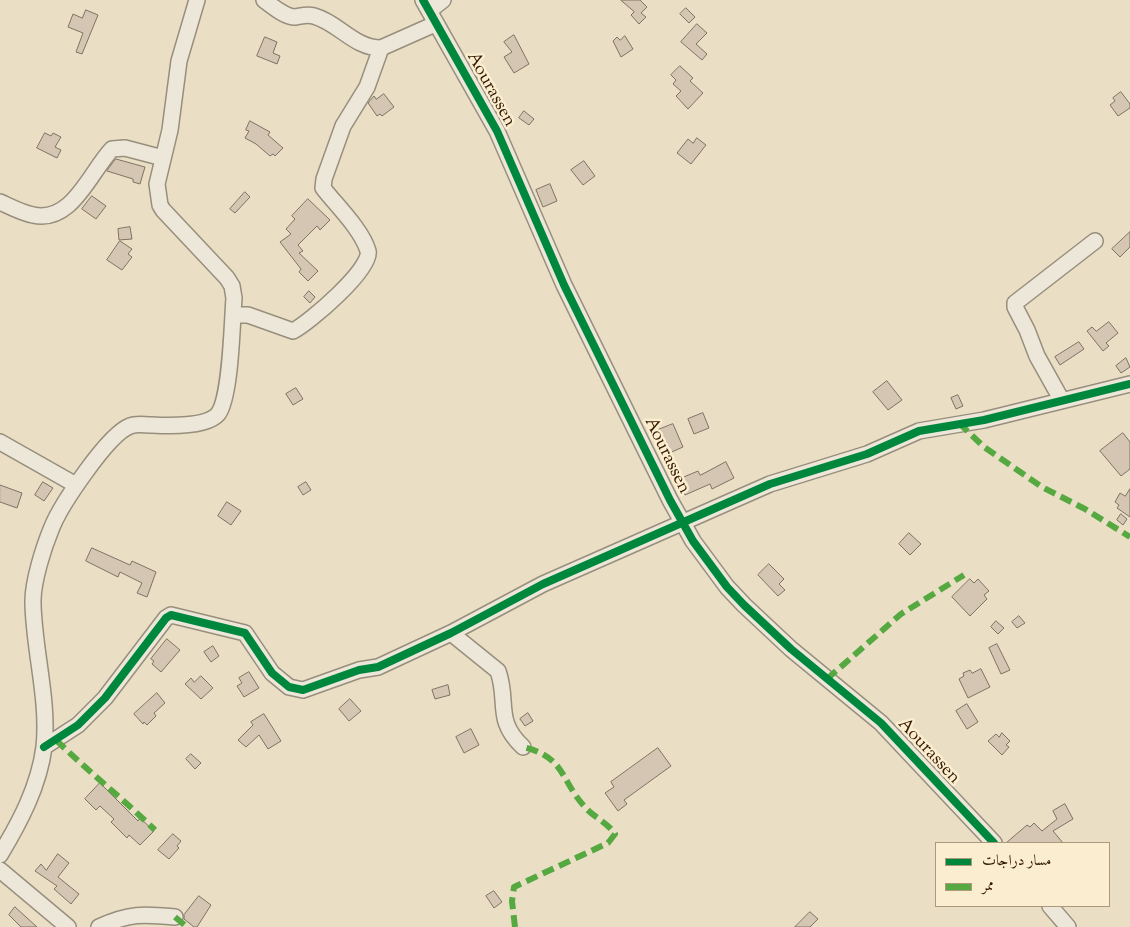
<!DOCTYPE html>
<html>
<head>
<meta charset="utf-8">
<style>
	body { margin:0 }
	#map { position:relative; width:1130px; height:927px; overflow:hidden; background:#eadfc5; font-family:"Sorts Mill Goudy",Amiri,serif }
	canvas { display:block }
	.legend { position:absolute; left:935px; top:842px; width:175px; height:65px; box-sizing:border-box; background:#fbeed0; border:1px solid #ac997d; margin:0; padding:6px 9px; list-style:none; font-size:15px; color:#361900 }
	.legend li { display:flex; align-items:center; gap:10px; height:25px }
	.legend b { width:25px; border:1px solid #ac997d }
</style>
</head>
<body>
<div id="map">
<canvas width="1130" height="927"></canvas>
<ul class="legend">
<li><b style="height:6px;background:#00873e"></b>مسار دراجات</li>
<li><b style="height:6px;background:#55a940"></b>ممر</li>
</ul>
</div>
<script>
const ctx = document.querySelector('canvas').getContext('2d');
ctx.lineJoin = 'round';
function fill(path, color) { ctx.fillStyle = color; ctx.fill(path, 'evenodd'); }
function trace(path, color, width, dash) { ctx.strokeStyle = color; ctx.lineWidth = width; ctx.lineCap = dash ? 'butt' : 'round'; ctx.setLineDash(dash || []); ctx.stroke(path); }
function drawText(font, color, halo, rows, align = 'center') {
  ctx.font = font + ' "Sorts Mill Goudy",serif'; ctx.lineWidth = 5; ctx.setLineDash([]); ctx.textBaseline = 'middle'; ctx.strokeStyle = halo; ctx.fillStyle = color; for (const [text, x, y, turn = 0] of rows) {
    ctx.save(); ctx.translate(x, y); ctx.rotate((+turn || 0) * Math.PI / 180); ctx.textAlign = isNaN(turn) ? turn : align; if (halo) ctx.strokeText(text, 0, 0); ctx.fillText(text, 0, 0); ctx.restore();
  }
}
const building = new Path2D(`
	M621,0H640L647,7L641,13L646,17L639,24L631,15L634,12Z
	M686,8L695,17L689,23L680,14Z
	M86,10L98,15L82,54L76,52L83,33L68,27L73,14L82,18Z
	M697,24L707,33L696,44L707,54L702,60L681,42Z
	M514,35L529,64L514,73L504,57L512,52L504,42Z
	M625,36L633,49L621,57L613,41L617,37L620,40Z
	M265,37L277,42L273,53L280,56L277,64L257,56Z
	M680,66L693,78L690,81L703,93L688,109L676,96L681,91L673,84L676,80L671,75Z
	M1121,92L1130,104V108L1118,116L1110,105L1115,101L1113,98Z
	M384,94L394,107L382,116L380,114L377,116L368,103L374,96L376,99Z
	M524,111L534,119L529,125L519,118Z
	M250,121L270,132L268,135L283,148L275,156L273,154L270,156L256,144L245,138L249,131L246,130Z
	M45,133L51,136L53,133L61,137L55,147L61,150L57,158L37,148Z
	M697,138L706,145L691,164L677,153L688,139L693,143Z
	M116,159L145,167L140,184L133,182V179L107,171Z
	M584,161L595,176L583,185L571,170Z
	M550,184L557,201L543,207L536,190Z
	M245,192L250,197L235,213L230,209Z
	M92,196L106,206L96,219L82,209Z
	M308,199L330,220L320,230L317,226L298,245L303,251L299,253L318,271L308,281L299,272L301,269L280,242L291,234L286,229L295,219L292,216Z
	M130,227L132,239L119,240L118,229Z
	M1130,232V247L1120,257L1112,249Z
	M120,241L132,249L128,254L132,257L122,270L107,260Z
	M309,291L315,297L310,303L304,297Z
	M1109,322L1118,333L1106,343L1109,346L1103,351L1087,331L1092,327L1096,331Z
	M1079,342L1084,349L1060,365L1055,357Z
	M1126,358L1130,367L1121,373L1116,366Z
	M887,381L902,400L888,410L873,392Z
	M296,388L303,399L293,405L286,394Z
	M958,395L963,406L956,409L951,398Z
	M703,413L709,428L694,434L688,419Z
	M673,424L683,447L667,454L658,430Z
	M1123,433L1130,442V469L1121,476L1100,451Z
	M726,462L734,478L712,489L710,484L685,495L679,479L698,471L700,475Z
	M43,482L53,488L44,501L35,495Z
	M306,482L311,490L303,495L298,487Z
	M0,485L22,493L17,508L0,502Z
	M1130,489V517L1117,508L1119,505L1115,502L1120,493L1125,496Z
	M227,502L241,511L231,525L218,516Z
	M1121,514L1127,519L1123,525L1117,520Z
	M909,533L921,544L910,555L899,544Z
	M92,548L130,565L132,561L156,572L147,597L137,593L142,583L120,572L118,577L86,561Z
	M769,564L784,579L779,584L785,590L778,596L758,575Z
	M970,579L974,583L978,579L989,591L984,595L987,599L970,616L952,597Z
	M1019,616L1025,623L1017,628L1012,622Z
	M996,621L1004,628L998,634L991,627Z
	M167,639L180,650L161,672L152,664L154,661L151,659Z
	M997,644L1010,670L1001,674L989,648Z
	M213,646L219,656L211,662L204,652Z
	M981,669L990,687L968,698L959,679L964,676L963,673L970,670L972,673Z
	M249,672L259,688L244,697L237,686L242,683L239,678Z
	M201,676L213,688L201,699L185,684L191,678L194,682Z
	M448,685L450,695L435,699L432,690Z
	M157,693L165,703L154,713L156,716L147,725L144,722L143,724L134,714Z
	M350,699L361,711L349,721L339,709Z
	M967,704L978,722L967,729L956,711Z
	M528,713L533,721L525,726L520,719Z
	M264,714L281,741L268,749L259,735L246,747L238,740L253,725L251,722Z
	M471,729L479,745L464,753L456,737Z
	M1002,733L1010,741L1006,745L1009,747L1002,755L988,741L996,734L999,737Z
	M658,748L671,766L624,800L627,804L618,811L605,793L614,787L611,782Z
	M191,754L201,763L195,769L186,759Z
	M100,783L138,821L140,818L154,831L140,845L129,835L127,838L111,822L114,819L100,806L96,810L85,799Z
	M1065,804L1073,819L1053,831L1063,843H1006L1027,825L1030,827L1034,823L1042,831L1057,819L1053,811Z
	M173,834L181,841L177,846L179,848L169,859L158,850Z
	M58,854L69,863L58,877L79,894L71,904L54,889L57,886L35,871L41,864L46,870Z
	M494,891L502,902L494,908L486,896Z
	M199,896L211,905L197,927H194L184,919V915Z
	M15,907L37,927H21L9,915Z
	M810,912L818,919L810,927H795Z`);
fill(building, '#d5c5b3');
trace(building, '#7d7363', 1);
const minor = new Path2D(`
	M264,0C272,6 285,17 295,17C302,16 307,14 314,16C339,23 354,48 381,48L435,24
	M423,0L497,131L564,285L670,500L693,541L727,587L744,605L791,649L881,723L994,843
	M429,11L443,0
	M0,202C11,207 22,213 33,215C72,224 90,172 112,149L125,148L163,158
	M233,315H248L293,331C309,323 373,268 368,251C362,230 337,206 323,188L324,179L343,126L367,87L381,48
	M1061,399L1037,356L1027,330L1015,307V303L1095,241
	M0,442L76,485
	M451,633L498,671C509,702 494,720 523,747
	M44,747L78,725L105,698L166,618L171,615L245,633L272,673L289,687L303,690L359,670L378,667L451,633L543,584L770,484L867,454L919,431L984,420L1130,384
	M0,855C20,822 39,786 44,747C49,700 34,651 33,604C32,583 44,546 52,527C61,505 108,434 130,426C137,423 144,425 152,425C168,426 207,427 218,414C231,397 232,322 234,298L232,286L227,278L163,210L160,205L157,184L170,130L179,61L197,0
	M0,870L68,927
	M1050,906L1068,927
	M99,927C129,913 143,914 175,917`);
trace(minor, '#988e7c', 18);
trace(minor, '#ede7da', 15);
trace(new Path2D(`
	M959,423L984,447L1042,487L1085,509L1130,537
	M827,679L901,614L964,575
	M56,740C88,771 123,799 155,830
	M175,917L187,927
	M515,927L512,901L514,887L608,843L615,834C607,822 593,817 584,806C560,779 565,757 523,747`), '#55a940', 6, [12, 6]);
trace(new Path2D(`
	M423,0L497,131L564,285L670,500L693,541L727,587L744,605L791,649L881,723L994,843
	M44,747L78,725L105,698L166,618L171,615L245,633L272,673L289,687L303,690L359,670L378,667L451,633L543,584L770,484L867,454L919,431L984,420L1130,384`), '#00873e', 8);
drawText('18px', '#361900', '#fbeed0', [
	["Aourassen",490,90,61],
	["Aourassen",666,456,64],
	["Aourassen",928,752,47]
]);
</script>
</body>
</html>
